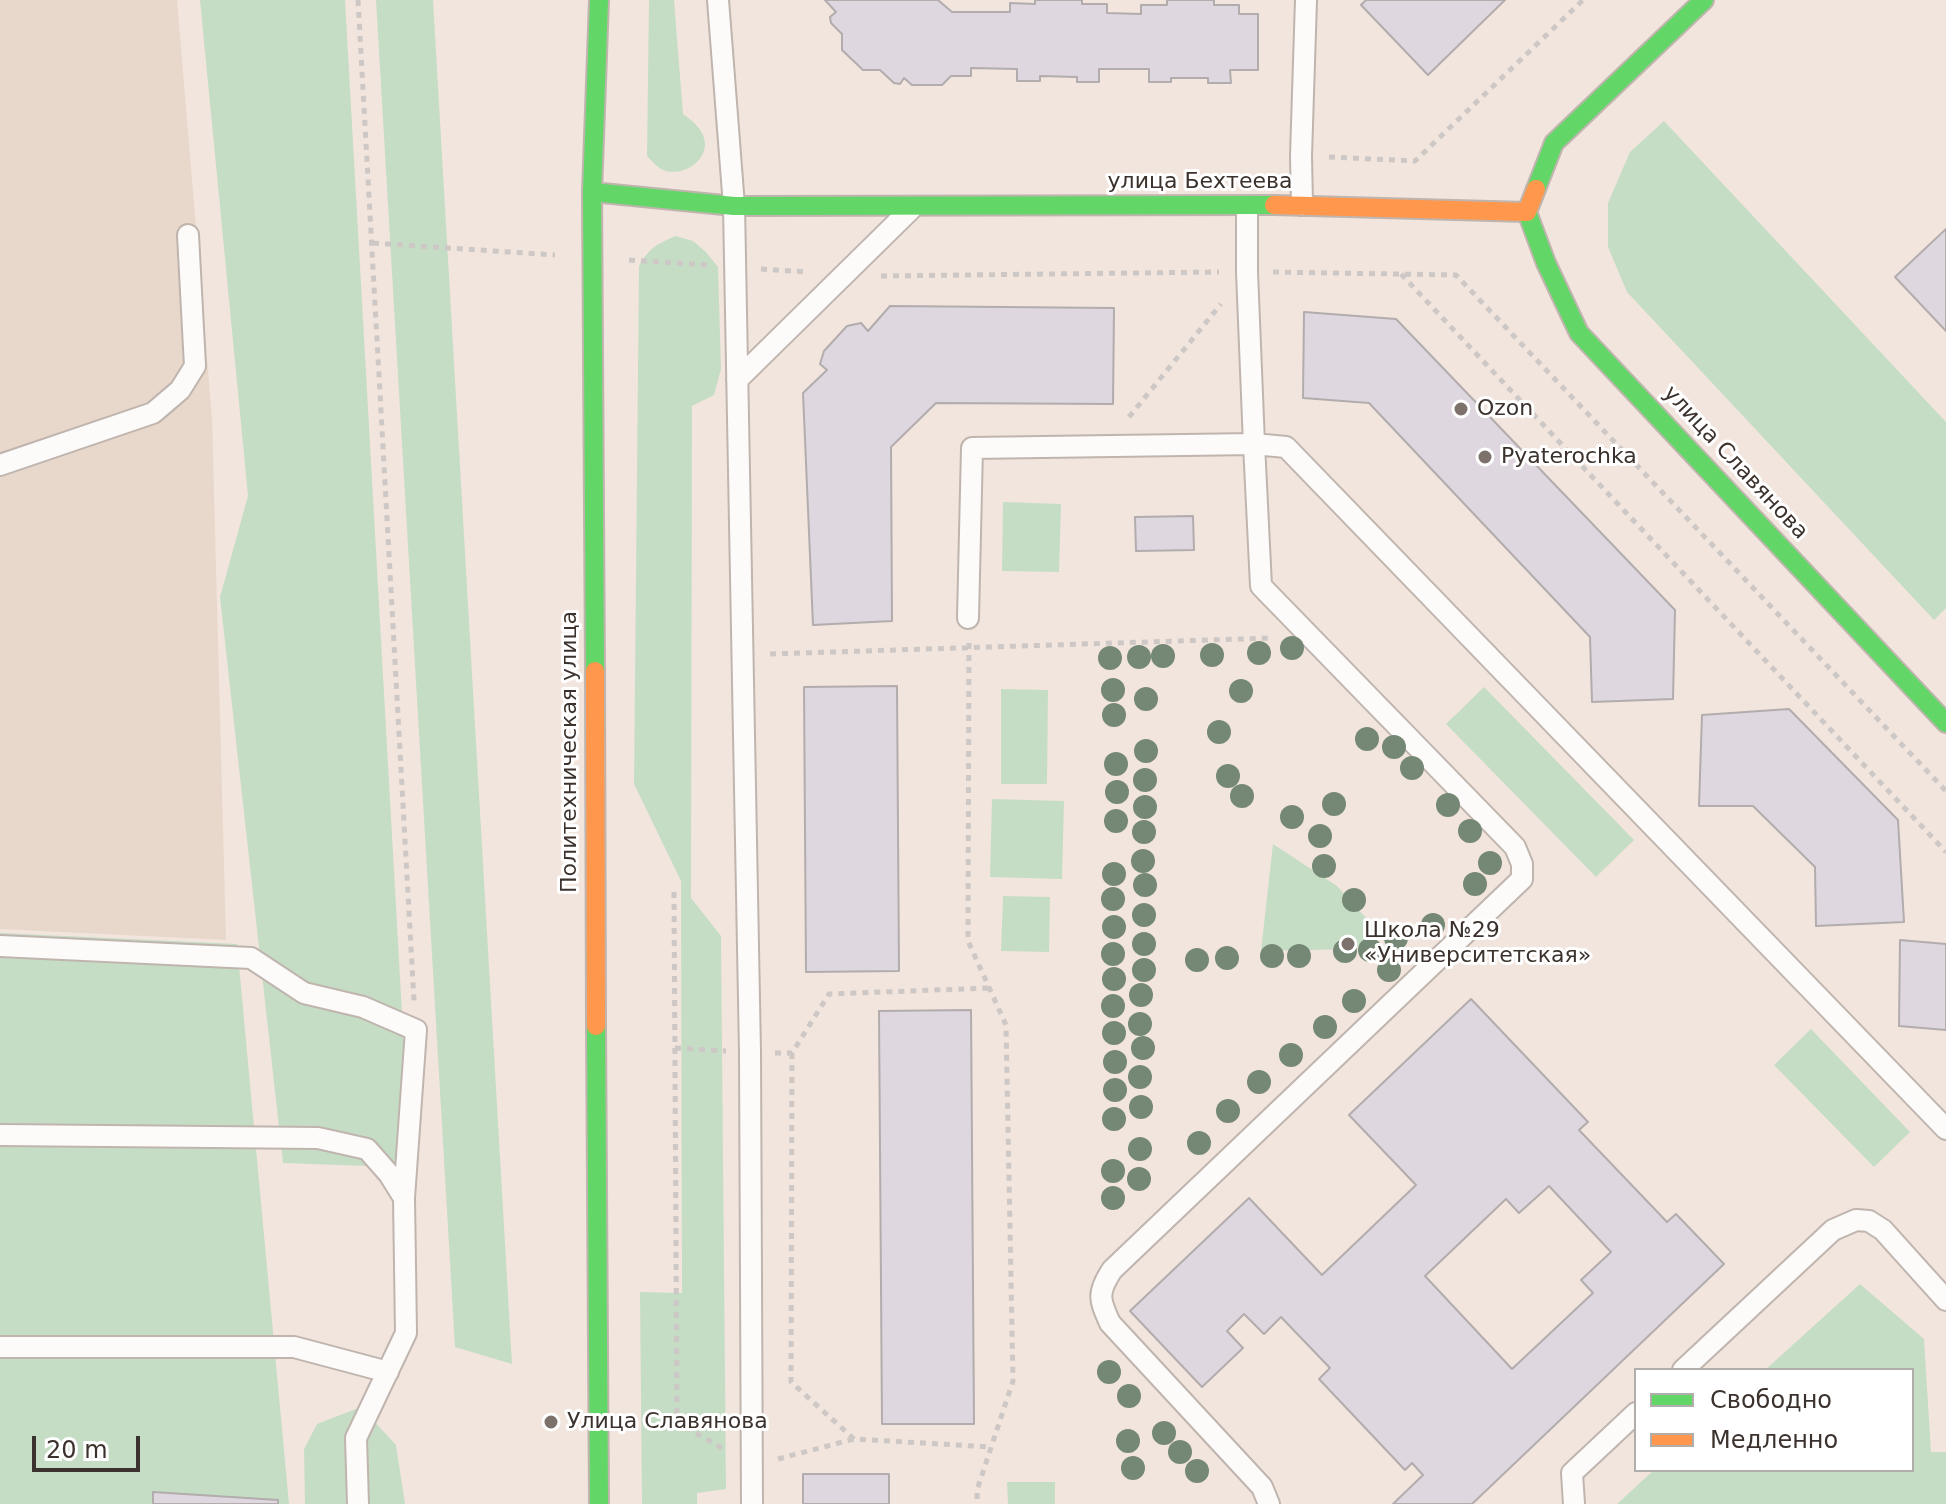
<!DOCTYPE html>
<html>
<head>
<meta charset="utf-8">
<style>
	body { margin:0 }
	#map { position:relative; width:1946px; height:1504px; overflow:hidden; background:#f2e5dd; font-family:"DejaVu Sans",sans-serif }
	canvas { display:block }
	.legend { position:absolute; left:1634px; top:1368px; width:280px; height:104px; box-sizing:border-box; background:#fff; border:2px solid #b1adab; margin:0; padding:10px 14px; list-style:none; font-size:24px; color:#3c322d }
	.legend li { display:flex; align-items:center; gap:16px; height:40px }
	.legend b { width:40px; border:2px solid #b1adab }
	.scale { position:absolute; left:32px; top:1436px; width:108px; height:36px; box-sizing:border-box; border:4px solid #3c322d; border-top:0; padding-left:10px; font-size:24px; line-height:28px; white-space:nowrap; color:#3c322d; -webkit-text-stroke:6px #fff; paint-order:stroke }
</style>
</head>
<body>
<div id="map">
<canvas width="1946" height="1504"></canvas>
<ul class="legend">
<li><b style="height:10px;background:#63d668"></b>Свободно</li>
<li><b style="height:10px;background:#ff974d"></b>Медленно</li>
</ul>
<div class="scale">20 m</div>
</div>
<script>
const ctx = document.querySelector('canvas').getContext('2d');
ctx.lineJoin = 'round';
function fill(path, color) { ctx.fillStyle = color; ctx.fill(path, 'evenodd'); }
function trace(path, color, width, dash) { ctx.strokeStyle = color; ctx.lineWidth = width; ctx.lineCap = dash ? 'butt' : 'round'; ctx.setLineDash(dash || []); ctx.stroke(path); }
function drawText(font, color, halo, rows, align = 'center') {
  ctx.font = font + ' "DejaVu Sans",sans-serif'; ctx.lineWidth = 6; ctx.setLineDash([]); ctx.textBaseline = 'middle'; ctx.strokeStyle = halo; ctx.fillStyle = color; for (const [text, x, y, turn = 0] of rows) {
    ctx.save(); ctx.translate(x, y); ctx.rotate((+turn || 0) * Math.PI / 180); ctx.textAlign = isNaN(turn) ? turn : align; if (halo) ctx.strokeText(text, 0, 0); ctx.fillText(text, 0, 0); ctx.restore();
  }
}
fill(new Path2D(`
	M0,0H177L212,418L226,940L0,929Z`), '#e8d8cb');
fill(new Path2D(`
	M200,0H345L409,1137L395,1167L283,1163L220,597L248,496Z
	M376,0H433L512,1364L455,1347Z
	M649,0H674L683,114C691,120 701,127 704,138C711,161 680,179 661,169C656,166 651,160 647,156Z
	M1664,121L1946,422V608L1934,620L1627,292L1608,247V203L1630,152Z
	M676,236L693,241L706,252L718,267L721,369L714,395L692,406L691,898L721,936L726,1489L697,1493V1504H642L640,1292L682,1293L681,881L634,784L639,266C648,249 658,243 676,236Z
	M1003,502L1061,504L1059,572L1002,571Z
	M1484,687L1634,840L1596,877L1446,724Z
	M1001,689L1048,690L1047,784H1001Z
	M992,799L1064,801L1062,879L990,877Z
	M1273,844L1337,886L1377,930L1355,949L1261,951Z
	M1003,896L1050,897L1049,952L1001,951Z
	M0,933L237,944L289,1504H0Z
	M1811,1029L1910,1132L1874,1167L1774,1065Z
	M1860,1284L1924,1339L1931,1452H1946V1504H1617L1654,1470H1912V1370H1765Z
	M361,1407L396,1445L405,1504H305L304,1449L317,1424Z
	M1007,1482H1055V1504H1008Z`), '#c6ddc5');
const building = new Path2D(`
	M825,0H938L952,12H1010V3L1035,4V0H1082V4H1107V13L1141,14V5H1167V0H1214V5H1239V14H1258V70H1230L1231,83H1208V78H1171V82H1149V69H1099V82H1077V77L1040,76V81H1017V69L971,68V76H951L942,85H912L904,78L900,84L894,83L880,70H863L842,50V34L831,23L830,17L836,12Z
	M1366,0H1505L1428,75L1361,5Z
	M1946,229V331L1895,277Z
	M890,306L1114,308L1113,404L936,403L891,447L892,621L813,625L803,393L827,370L820,364L824,351L847,326L861,323L868,331Z
	M1304,312L1396,319L1675,610L1673,699L1592,702L1590,637L1369,403L1303,398Z
	M1193,516L1194,550L1136,551L1135,517Z
	M897,686L899,971L806,972L804,687Z
	M1789,709L1898,820L1904,922L1816,926L1815,867L1753,806H1699L1702,715Z
	M1900,940L1946,944V1030L1899,1026Z
	M1471,999L1588,1122L1579,1130L1667,1222L1676,1214L1724,1264L1472,1504H1393L1423,1475L1412,1463L1405,1470L1319,1379L1330,1368L1281,1317L1264,1334L1244,1314L1227,1331L1243,1348L1202,1387L1130,1311L1249,1198L1322,1275L1416,1185L1349,1115ZM1549,1186L1611,1252L1581,1280L1593,1293L1512,1369L1425,1276L1506,1199L1519,1213Z
	M971,1010L974,1424H882L879,1011Z
	M803,1474H889V1504H803Z
	M153,1492L278,1500V1504H153Z`);
fill(building, '#ded7e0');
trace(building, '#b2acad', 2);
const lane = new Path2D(`
	M718,0L734,206L750,1052L752,1504
	M1302,205L1301,156L1306,0
	M737,380L911,209
	M0,465L153,413L180,390L195,366L188,235
	M968,618L972,448L1254,444L1247,272V206
	M0,946L251,958L304,993L363,1007L416,1030L404,1198
	M0,1135L318,1138L367,1149L389,1174L404,1198L406,1333L356,1438L358,1504
	M0,1347H294L388,1372
	M1683,1370L1833,1230L1856,1220L1869,1221L1883,1230L1946,1300
	M1269,1504L1262,1487L1110,1323C1099,1299 1097,1293 1112,1270L1522,879V864L1515,847L1261,586L1254,444L1286,447L1946,1129
	M1574,1504L1572,1473L1636,1413`);
const fast = new Path2D(`
	M1536,189L1554,143L1704,0
	M592,192L734,206L1274,205
	M1527,212L1546,263L1579,333L1946,723
	M595,671L592,192L599,0
	M596,1026L599,1504`);
const slow = new Path2D(`
	M1274,205L1527,212L1536,189
	M595,671L596,1026`);
trace(lane, '#bfb5ae', 24);
trace(fast, '#bfb5ae', 22);
trace(slow, '#bfb5ae', 22);
trace(new Path2D(`
	M358,0L414,1001
	M1329,157L1415,161L1583,0
	M373,243L555,255
	M629,260L707,265
	M761,269L807,272
	M1273,272L1456,275L1946,791
	M1401,274L1946,852
	M881,276L1219,272
	M1129,417L1221,304
	M969,643L968,941L1006,1025L1013,1381L977,1490V1504
	M770,654L1272,638
	M674,892L677,1422L725,1450
	M675,1048L726,1051
	M775,1053H792L829,994L990,988
	M792,1053L791,1382L854,1439L991,1447
	M778,1459L854,1439`), '#cdc8c6', 5, [6, 6]);
trace(lane, '#fdfbfa', 20);
trace(fast, '#63d668', 18);
trace(slow, '#ff974d', 18);
ctx.fillStyle = '#758875';
for (const [x, y] of [
	[1292,648],
	[1259,653],
	[1212,655],
	[1163,656],
	[1139,657],
	[1110,658],
	[1113,690],
	[1241,691],
	[1146,699],
	[1114,715],
	[1219,732],
	[1367,739],
	[1394,747],
	[1146,751],
	[1116,764],
	[1412,768],
	[1228,776],
	[1145,780],
	[1117,792],
	[1242,796],
	[1334,804],
	[1448,805],
	[1145,807],
	[1292,817],
	[1116,821],
	[1470,831],
	[1144,832],
	[1320,836],
	[1143,861],
	[1490,863],
	[1324,866],
	[1114,874],
	[1475,884],
	[1145,885],
	[1113,899],
	[1354,900],
	[1144,915],
	[1433,925],
	[1114,927],
	[1396,938],
	[1144,944],
	[1370,950],
	[1345,951],
	[1113,954],
	[1272,956],
	[1299,956],
	[1227,958],
	[1197,960],
	[1144,970],
	[1389,970],
	[1114,979],
	[1141,995],
	[1354,1001],
	[1113,1006],
	[1140,1024],
	[1325,1027],
	[1114,1033],
	[1143,1048],
	[1291,1055],
	[1115,1062],
	[1140,1077],
	[1259,1082],
	[1115,1090],
	[1141,1107],
	[1228,1111],
	[1114,1119],
	[1199,1143],
	[1140,1149],
	[1113,1171],
	[1139,1179],
	[1113,1198],
	[1109,1372],
	[1129,1396],
	[1164,1433],
	[1128,1441],
	[1180,1452],
	[1133,1468],
	[1197,1471]
]) { ctx.beginPath(); ctx.arc(x, y, 12, 0, 2 * Math.PI); ctx.fill(); }
for (const [x, y, r, color] of [
	[1461,409,8,"#7c716b"],
	[1485,457,8,"#7c716b"],
	[1348,944,8,"#7c716b"],
	[551,1422,8,"#7c716b"]
]) { const dot = new Path2D(); dot.arc(x, y, r, 0, 2 * Math.PI); ctx.fillStyle = color; ctx.fill(dot); trace(dot, '#fff', 3); }
drawText('22px', '#3c322d', '#fff', [
	["улица Бехтеева",1200,182],
	["улица Славянова",1735,463,47],
	["Политехническая улица",570,752,-90]
]);
drawText('22px', '#3c322d', '#fff', [
	["Ozon",1477,409],
	["Pyaterochka",1501,457],
	["Школа №29",1364,931],
	["«Университетская»",1364,956],
	["Улица Славянова",567,1422]
], 'left');
</script>
</body>
</html>
